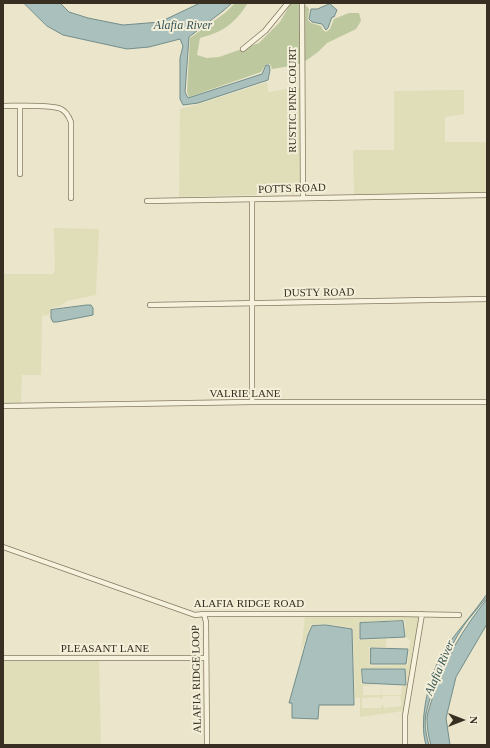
<!DOCTYPE html>
<html>
<head>
<meta charset="utf-8">
<style>
	body { margin:0 }
	#map { position:relative; width:490px; height:748px; overflow:hidden; background:#eae5cb; font-family:"Times New Roman",serif }
	canvas { display:block }
	.frame { position:absolute; inset:0; border:4px solid #382f22; pointer-events:none }
	.north { position:absolute; left:442px; top:700px; width:40px; height:40px; -webkit-text-stroke:3px #f3efd9; paint-order:stroke; rotate:90deg; font-size:11px; font-weight:700; line-height:16px; text-align:center; color:#382f22 }
	.north::after { content:''; display:block; margin:auto; width:14px; height:18px; background:#382f22; clip-path:polygon(50% 0,100% 100%,50% 72%,0 100%) }
</style>
</head>
<body>
<div id="map">
<canvas width="490" height="748"></canvas>
<div class="frame"></div>
<div class="north">N</div>
</div>
<script>
const ctx = document.querySelector('canvas').getContext('2d');
ctx.lineJoin = 'round';
function fill(path, color) { ctx.fillStyle = color; ctx.fill(path, 'evenodd'); }
function trace(path, color, width, dash) { ctx.strokeStyle = color; ctx.lineWidth = width; ctx.lineCap = dash ? 'butt' : 'round'; ctx.setLineDash(dash || []); ctx.stroke(path); }
function drawText(font, color, halo, rows, align = 'center') {
  ctx.font = font + ' "Times New Roman",serif'; ctx.lineWidth = 4; ctx.setLineDash([]); ctx.textBaseline = 'middle'; ctx.strokeStyle = halo; ctx.fillStyle = color; for (const [text, x, y, turn = 0] of rows) {
    ctx.save(); ctx.translate(x, y); ctx.rotate((+turn || 0) * Math.PI / 180); ctx.textAlign = isNaN(turn) ? turn : align; if (halo) ctx.strokeText(text, 0, 0); ctx.fillText(text, 0, 0); ctx.restore();
  }
}
fill(new Path2D(`
	M267,82L268,92L300,87L301,194H280L179,197L180,109L199,104Z
	M460,90H464V114L445,117V142H487V193L354,195L353,150H394V91Z
	M54,228L99,229L96,295L67,301L60,306L51,308L49,315L42,316L41,375H22L21,404H3V274H53L55,269Z
	M419,616L417,637L413,647L408,685L405,668H362L361,669V684L377,685L363,686V695H381L382,687L381,685L382,686V695H401L402,686L407,685L404,711L360,717V698H355L353,628L326,624L311,625L301,652L305,617ZM403,620L405,621L406,637L410,640L408,665L370,666L369,647H386V639L359,640V622ZM383,696H399L401,698V706L384,708L382,703L381,708H362V698L379,697L382,699Z
	M3,660H99L101,745H3Z`), '#dfdeb9');
fill(new Path2D(`
	M235,3H248C235,23 224,32 200,38L197,55L207,58L219,57L259,43L280,22L291,3H304L309,9L308,20L311,23L321,26L323,30L326,32L330,29L334,19L349,13H359L361,21L356,29L327,43L318,52L304,62L296,65L272,69L270,64H266L261,72L189,97L187,92L190,38L225,13Z`), '#bec89f');
const water = new Path2D(`
	M24,3H60L69,12L88,18L123,25L160,22L200,3H232L223,11L189,37L185,92L188,98L262,74L266,65H269L270,70L268,80L198,103L183,105L180,99V58L183,46L180,39L149,47L127,49L63,35L47,26Z
	M330,4L337,10L334,17H332L328,28L326,30L322,24L312,22L309,19L311,9H317Z
	M87,305H91L93,308V315L57,322H53L51,318V310Z
	M487,594V597C480,605 474,613 467,621C450,644 432,686 426,714C424,724 426,735 429,745H426C418,719 430,673 444,650C457,631 474,613 487,594Z
	M487,599V624L456,677L446,718L450,745H431C428,736 427,727 427,717C428,711 431,703 433,696C445,659 462,630 487,599Z
	M403,621L405,637L360,639V623Z
	M326,625L352,629L354,705H319L318,719L292,718V703H289L308,635L312,626Z
	M371,648L408,649L406,664H371Z
	M362,669H405L406,685L363,683Z`);
fill(water, '#aac0bc');
trace(water, '#728d8a', 1);
const minor = new Path2D(`
	M302,3L303,197
	M243,49L265,31L288,3
	M3,106C15,106 52,104 61,109C66,111 69,117 71,122V198
	M20,106V174
	M147,201L487,195
	M150,305L487,299
	M252,402V200
	M3,406L252,402H487
	M3,547L195,615L204,614H400L459,615
	M204,614L206,622L207,745
	M3,658H206
	M405,745V716L422,614`);
trace(minor, '#867961', 6);
trace(minor, '#f6f2dd', 4.5);
drawText('11px', '#382f22', '#f3efd9', [
	["RUSTIC PINE COURT",293,100,-90],
	["POTTS ROAD",292,189,-2],
	["DUSTY ROAD",319,293,-1],
	["VALRIE LANE",245,394],
	["ALAFIA RIDGE ROAD",249,604],
	["PLEASANT LANE",105,649],
	["ALAFIA RIDGE LOOP",197,679,-91]
]);
drawText('italic 12px', '#335356', '#f3efd9', [
	["Alafia River",183,26],
	["Alafia River",440,668,-67]
]);
</script>
</body>
</html>
